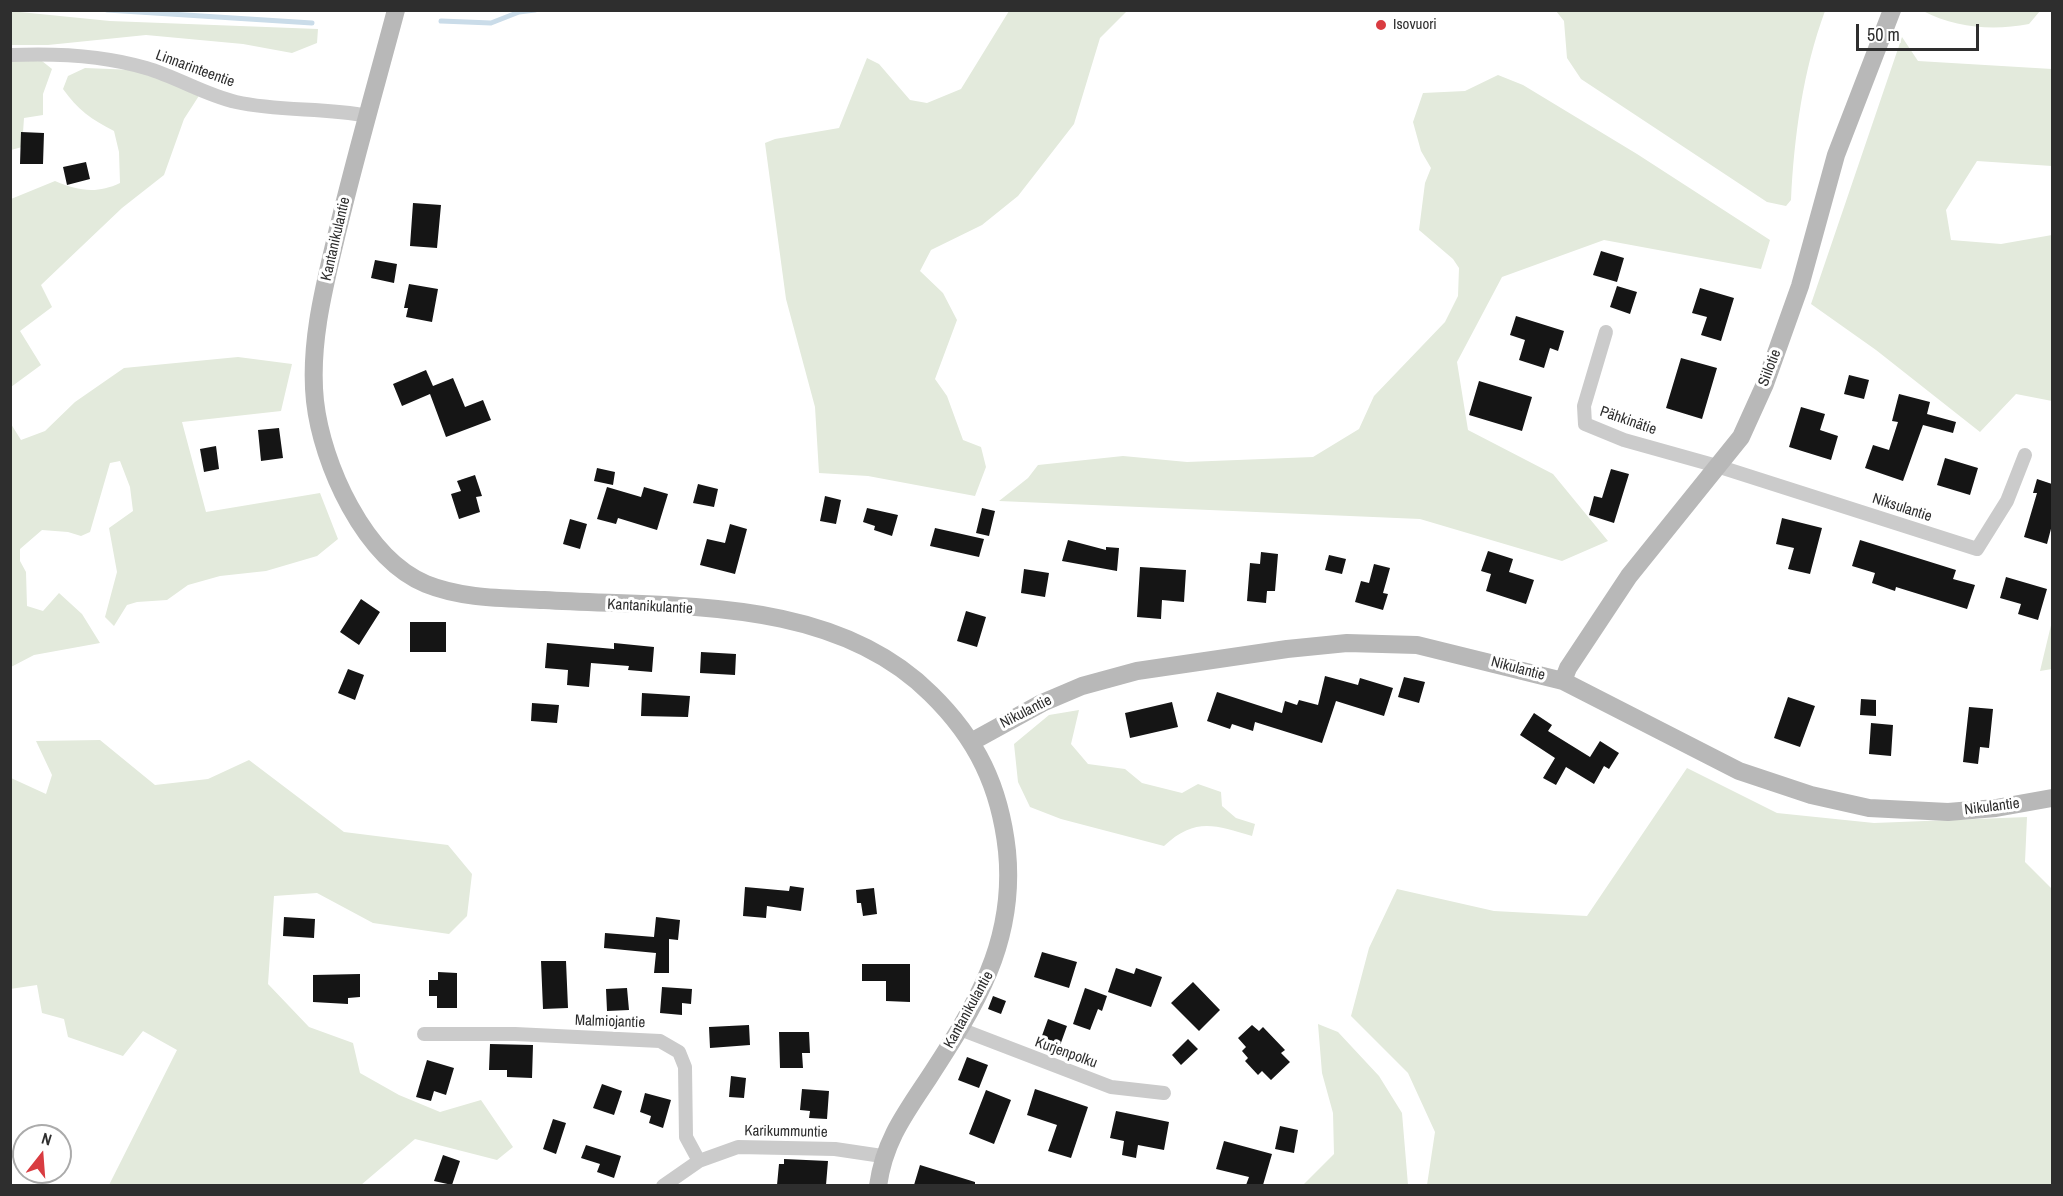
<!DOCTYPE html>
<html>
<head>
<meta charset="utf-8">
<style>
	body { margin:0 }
	#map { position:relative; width:2063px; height:1196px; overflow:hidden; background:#fff; font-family:"Archivo Narrow",sans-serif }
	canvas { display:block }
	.frame { position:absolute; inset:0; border:12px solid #2e2e2e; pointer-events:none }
	.north { position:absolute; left:12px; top:1124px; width:60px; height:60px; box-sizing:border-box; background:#fff; border:2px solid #ababab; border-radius:50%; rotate:17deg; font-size:16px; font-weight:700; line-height:24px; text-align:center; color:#2e2e2e }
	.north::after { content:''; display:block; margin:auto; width:21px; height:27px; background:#d93c41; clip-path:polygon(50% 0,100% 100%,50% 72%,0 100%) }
	.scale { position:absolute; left:1856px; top:24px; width:123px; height:27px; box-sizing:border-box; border:3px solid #2e2e2e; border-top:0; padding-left:8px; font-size:18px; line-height:21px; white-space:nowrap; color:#2e2e2e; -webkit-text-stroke:4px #fff; paint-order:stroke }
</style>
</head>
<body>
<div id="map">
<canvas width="2063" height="1196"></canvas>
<div class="frame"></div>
<div class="north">N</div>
<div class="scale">50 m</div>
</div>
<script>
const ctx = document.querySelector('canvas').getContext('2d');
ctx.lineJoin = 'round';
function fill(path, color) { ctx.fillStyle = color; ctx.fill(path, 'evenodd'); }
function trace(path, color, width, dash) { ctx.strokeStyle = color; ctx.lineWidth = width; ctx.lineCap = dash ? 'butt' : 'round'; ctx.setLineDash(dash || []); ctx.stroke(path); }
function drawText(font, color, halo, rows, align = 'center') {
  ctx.font = font + ' "Archivo Narrow",sans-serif'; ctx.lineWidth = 6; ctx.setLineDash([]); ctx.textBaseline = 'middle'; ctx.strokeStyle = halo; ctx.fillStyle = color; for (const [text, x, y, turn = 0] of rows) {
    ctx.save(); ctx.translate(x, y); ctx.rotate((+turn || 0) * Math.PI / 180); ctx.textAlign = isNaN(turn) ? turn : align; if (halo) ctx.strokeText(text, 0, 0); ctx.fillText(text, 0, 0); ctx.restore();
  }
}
fill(new Path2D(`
	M10,11L110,21L318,29L317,43L292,53L243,44L146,35L48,45H11Z
	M1009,11H1127L1100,38L1074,124L1018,196L982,225L931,250L920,271L943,293L957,320L935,379L947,396L963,440L981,447L986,467L975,496L868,476L819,473L815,407L786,299L765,143L775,139L839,128L867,58L879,64L910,100L927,103L961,89Z
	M1556,11H1825C1803,70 1794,137 1791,200L1786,206L1767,202L1581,79L1567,58L1564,21Z
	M1923,11L2040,10V11L2029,24C1993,31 1956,28 1923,11Z
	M1902,37L1918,61L2052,69V166L1977,161L1946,210L1951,240L2001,244L2052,235V401L2016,394L1980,432L1876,350L1811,304Z
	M10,59L42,61L52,69L43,94V115L24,118L22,147L11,150Z
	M85,68L160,71L204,88L184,119L164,175L122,208L41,285L52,307L20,331L41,365L11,387V199L55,181C78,191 97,194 120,183L119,152L114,131C92,120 77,109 63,89L68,76Z
	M1498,75L1523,85L1637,154L1770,240L1761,269L1604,240L1502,277L1457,362L1468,430L1553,474L1608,541L1562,561L1420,519L999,501L1028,478L1038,465L1123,456L1187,462L1313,457L1359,429L1374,396L1445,322L1458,296L1459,268L1453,259L1419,230L1425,183L1431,168L1421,151L1413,122L1423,93L1465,91Z
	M238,357L292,364L281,411L182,422L206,512L320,493L338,539L317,556L266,571L220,576L188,585L167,600L137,602L127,605L114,626L105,617L117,572L109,528L133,511L130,487L120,461L110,463L90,532L81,536L68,532L42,530L20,549V561L26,572L27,606L43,611L59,593L82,614L100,643L34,655L11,667V424L21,440L45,431L75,402L124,368Z
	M2052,621V669L2040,671Z
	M1079,710L1071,744L1088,764L1125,769L1142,783L1182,793L1198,784L1221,792L1222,806L1236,818L1255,824L1252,836C1215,825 1195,817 1164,846L1061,819L1030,807L1018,782L1014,744L1049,715Z
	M100,740L155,785L208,779L249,760L344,832L448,845L472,874L467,916L449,934L373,923L317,893L274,896L268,984L309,1027L353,1043L360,1073L399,1095L440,1112L481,1100L513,1147L497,1160L415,1139L361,1185H109L177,1050L143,1031L123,1056L68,1037L64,1019L42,1013L37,985L10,989L11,778L46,794L52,775L36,741Z
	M1687,768L1777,813L1874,823L2027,817L2025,862L2052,889V1185H1427L1435,1132L1408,1073L1351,1016L1369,948L1397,889L1494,911L1587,916Z
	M1318,1024L1338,1032L1379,1076L1402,1113L1408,1185H1303L1334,1154L1333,1113L1322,1073Z`), '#e3eadc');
trace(new Path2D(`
	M107,10L312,23
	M441,21L491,23L519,12L535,10`), '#cadce9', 5);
fill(new Path2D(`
	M21,132L44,133L43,164H20Z
	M86,162L90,179L67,185L63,167Z
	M413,203L441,205L437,248L410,246Z
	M1601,251L1624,258L1617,282L1593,275Z
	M375,260L397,264L394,283L371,278Z
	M409,284L438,289L432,322L406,317L408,308H404Z
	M1617,286L1637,292L1630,314L1610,307Z
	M1700,288L1734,298L1721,341L1701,335L1707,317L1692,313Z
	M1516,316L1564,331L1558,351L1550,348L1544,368L1519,360L1525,340L1510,335Z
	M1681,358L1717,368L1702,419L1666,408Z
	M426,370L433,386L453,378L465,407L483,400L491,420L446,437L430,394L402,406L393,384Z
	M1849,375L1869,380L1864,399L1844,394Z
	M1479,381L1532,397L1522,431L1469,415Z
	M1899,394L1930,402L1927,414L1956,422L1953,433L1923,425L1903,481L1865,468L1873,445L1889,450L1898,422L1892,421Z
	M1801,407L1825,414L1820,430L1838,436L1831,460L1789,447Z
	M279,428L283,458L261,461L258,430Z
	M216,446L219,469L204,472L200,449Z
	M1945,458L1978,468L1970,495L1937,485Z
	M597,468L615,472L613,485L594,481Z
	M1611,469L1629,474L1614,523L1589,515L1594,496L1602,498Z
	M475,475L482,496L476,497L480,512L459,519L451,494L461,491L457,481Z
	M2037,479L2052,484V525L2047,544L2024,537L2037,493H2033Z
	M698,484L718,489L714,507L693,503Z
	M607,487L641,497L644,487L668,494L657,530L618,518L616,524L597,519Z
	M825,496L841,500L836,524L820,521Z
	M867,508L898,515L892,536L874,530L875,526L863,522Z
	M982,508L995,511L989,536L976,533Z
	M1782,518L1822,528L1810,574L1788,569L1794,548L1776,544Z
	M570,519L587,524L580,549L563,544Z
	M730,524L747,529L735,574L700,565L707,539L725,543Z
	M935,528L984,539L979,557L930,546Z
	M1068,540L1106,550V547L1119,548L1117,571L1062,561Z
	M1860,540L1956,570L1953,579L1975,585L1967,609L1896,587L1895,591L1872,583L1875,573L1852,566Z
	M1488,551L1513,559L1509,572L1534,580L1526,604L1486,591L1491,574L1481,571Z
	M1261,552L1278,554L1275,591H1267L1266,603L1247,601L1250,563L1260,564Z
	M1329,555L1346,559L1342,574L1325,570Z
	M1374,564L1390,568L1383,593L1388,594L1383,610L1355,602L1361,581L1369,583Z
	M1140,567L1186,570L1184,602L1162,600L1161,619L1137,617Z
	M1024,569L1049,573L1045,597L1021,593Z
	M2006,577L2047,589L2038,620L2018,614L2021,604L2000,598Z
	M361,599L380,612L359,645L340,632Z
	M966,611L986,617L977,647L957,641Z
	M410,622H446V652H410Z
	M547,643L614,649V643L654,647L652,672L628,670L629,666L591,663L589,687L567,685L568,670L545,668Z
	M701,652L736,654L735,675L700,673Z
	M348,669L364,675L355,700L338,693Z
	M1325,676L1358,685L1360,678L1393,688L1384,716L1336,701L1322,743L1255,722L1253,731L1232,724L1230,729L1207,721L1217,692L1282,713L1285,701L1297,705L1299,700L1318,705Z
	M1404,677L1425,682L1419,703L1398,697Z
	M642,693L690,696L688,717L641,716Z
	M1788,697L1815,706L1800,747L1774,738Z
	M1861,699L1876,700V716L1860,715Z
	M1172,702L1178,727L1130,738L1125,713Z
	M532,703L559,705L557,723L531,721Z
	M1969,707L1993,709L1989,748L1980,747L1978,764L1963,762Z
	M1534,713L1552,725L1548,731L1590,757L1600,741L1619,753L1609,769L1604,766L1594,784L1566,767L1556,785L1543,778L1555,758L1520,735Z
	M1871,723L1893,725L1891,756L1869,754Z
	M790,886L804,888L801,911L767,906L766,918L743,916L745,887L789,891Z
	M874,888L877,914L863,916L861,903H857L856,890Z
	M284,917L315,919L314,938L283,936Z
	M656,917L680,920L678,940L669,939V973H654L656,953L604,948L605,933L654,937Z
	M1042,952L1077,962L1069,988L1034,977Z
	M541,961H566L568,1008L543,1009Z
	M862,964H910V1002L886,1001V981H862Z
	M1116,968L1134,974L1136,968L1162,977L1151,1007L1108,992Z
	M438,972L457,973V1008H437V996H429V980H438Z
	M360,974V997L348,998V1004L313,1002V975Z
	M1193,982L1220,1010L1199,1031L1171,1003Z
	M662,987L692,989L691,1004L682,1003V1015L660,1013Z
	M627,988L629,1010L607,1011L606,989Z
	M1085,988L1107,996L1102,1011L1098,1009L1090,1030L1073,1024Z
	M993,996L1006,1001L1001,1014L988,1009Z
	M1048,1019L1067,1026L1058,1051L1039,1044Z
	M749,1025L750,1045L710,1048L709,1027Z
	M1252,1025L1259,1031L1263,1027L1285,1050L1281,1053L1290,1062L1271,1080L1262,1071L1258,1075L1245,1061L1248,1058L1242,1051L1246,1047L1238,1038Z
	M779,1032H809L810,1053H802L803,1068H780Z
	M1188,1039L1198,1049L1181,1065L1172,1055Z
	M490,1044L533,1045L532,1078L507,1077V1070H489Z
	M967,1057L988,1065L979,1088L958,1080Z
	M427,1060L454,1068L446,1095L434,1091L431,1101L416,1097Z
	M731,1076L746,1078L744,1098L729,1097Z
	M602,1084L622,1091L614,1115L593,1108Z
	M802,1089L829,1091L827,1119L809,1118L810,1111L800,1110Z
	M1035,1089L1088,1107L1071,1158L1048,1151L1057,1125L1027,1115Z
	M986,1090L1011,1100L994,1144L969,1134Z
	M645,1093L671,1100L663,1128L649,1123L651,1116L640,1112Z
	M1116,1111L1169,1122L1164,1150L1138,1145L1136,1158L1122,1155L1124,1141L1110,1138Z
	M553,1119L566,1123L556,1154L543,1149Z
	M1280,1126L1298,1130L1294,1153L1275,1149Z
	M1224,1141L1272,1154L1263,1185H1246L1249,1177L1216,1169Z
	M586,1145L621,1156L614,1178L597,1172L600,1164L581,1158Z
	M443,1155L460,1161L452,1185L434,1181Z
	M784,1159L828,1161L826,1185H777L779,1164H784Z
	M920,1165L975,1182V1185H914Z`), '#151515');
trace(new Path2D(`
	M10,55C56,53 103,55 146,68C177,77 205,95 236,102C280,112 324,107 368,116
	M1606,332L1584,406L1585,424L1624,440L1717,466L1977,549L2007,501L2025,455
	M960,1029L1111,1087L1164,1093
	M424,1034H515L660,1041L679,1052L685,1067L686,1137L699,1161
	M663,1186L699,1161L738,1147L835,1149L882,1156`), '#cbcbcb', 14);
trace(new Path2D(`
	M396,10C376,85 355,158 337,233C324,287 309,345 315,401C322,464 364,558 426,584C463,599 505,598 544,600C673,608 832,595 931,694C977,739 1000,787 1007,851C1016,942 975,1007 928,1079C904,1115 884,1142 878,1186
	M1563,681L1568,668L1629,576L1741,437L1765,384L1800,286L1836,155L1892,10
	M973,741L1042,703L1082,686L1137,671L1287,649L1347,643L1417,645L1563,681L1739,771L1811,795L1869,808L1948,812L1996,808L2052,798`), '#b8b8b8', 18);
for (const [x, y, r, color] of [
	[1381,25,6,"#d93c41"]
]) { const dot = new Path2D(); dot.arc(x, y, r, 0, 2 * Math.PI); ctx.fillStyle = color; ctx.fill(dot); trace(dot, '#fff', 2); }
drawText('15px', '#2e2e2e', '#fff', [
	["Isovuori",1393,25]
], 'left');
drawText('15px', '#2e2e2e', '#fff', [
	["Linnarinteentie",195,69,20],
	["Kantanikulantie",336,239,-77],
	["Siilotie",1770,368,-69],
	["Pähkinätie",1628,421,19],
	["Niksulantie",1902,508,18],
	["Kantanikulantie",650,607,3],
	["Nikulantie",1518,669,15],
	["Nikulantie",1026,712,-27],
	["Nikulantie",1992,807,-7],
	["Kantanikulantie",969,1010,-61],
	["Malmiojantie",610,1022,2],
	["Kurjenpolku",1066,1053,20],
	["Karikummuntie",786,1132,1]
]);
</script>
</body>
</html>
